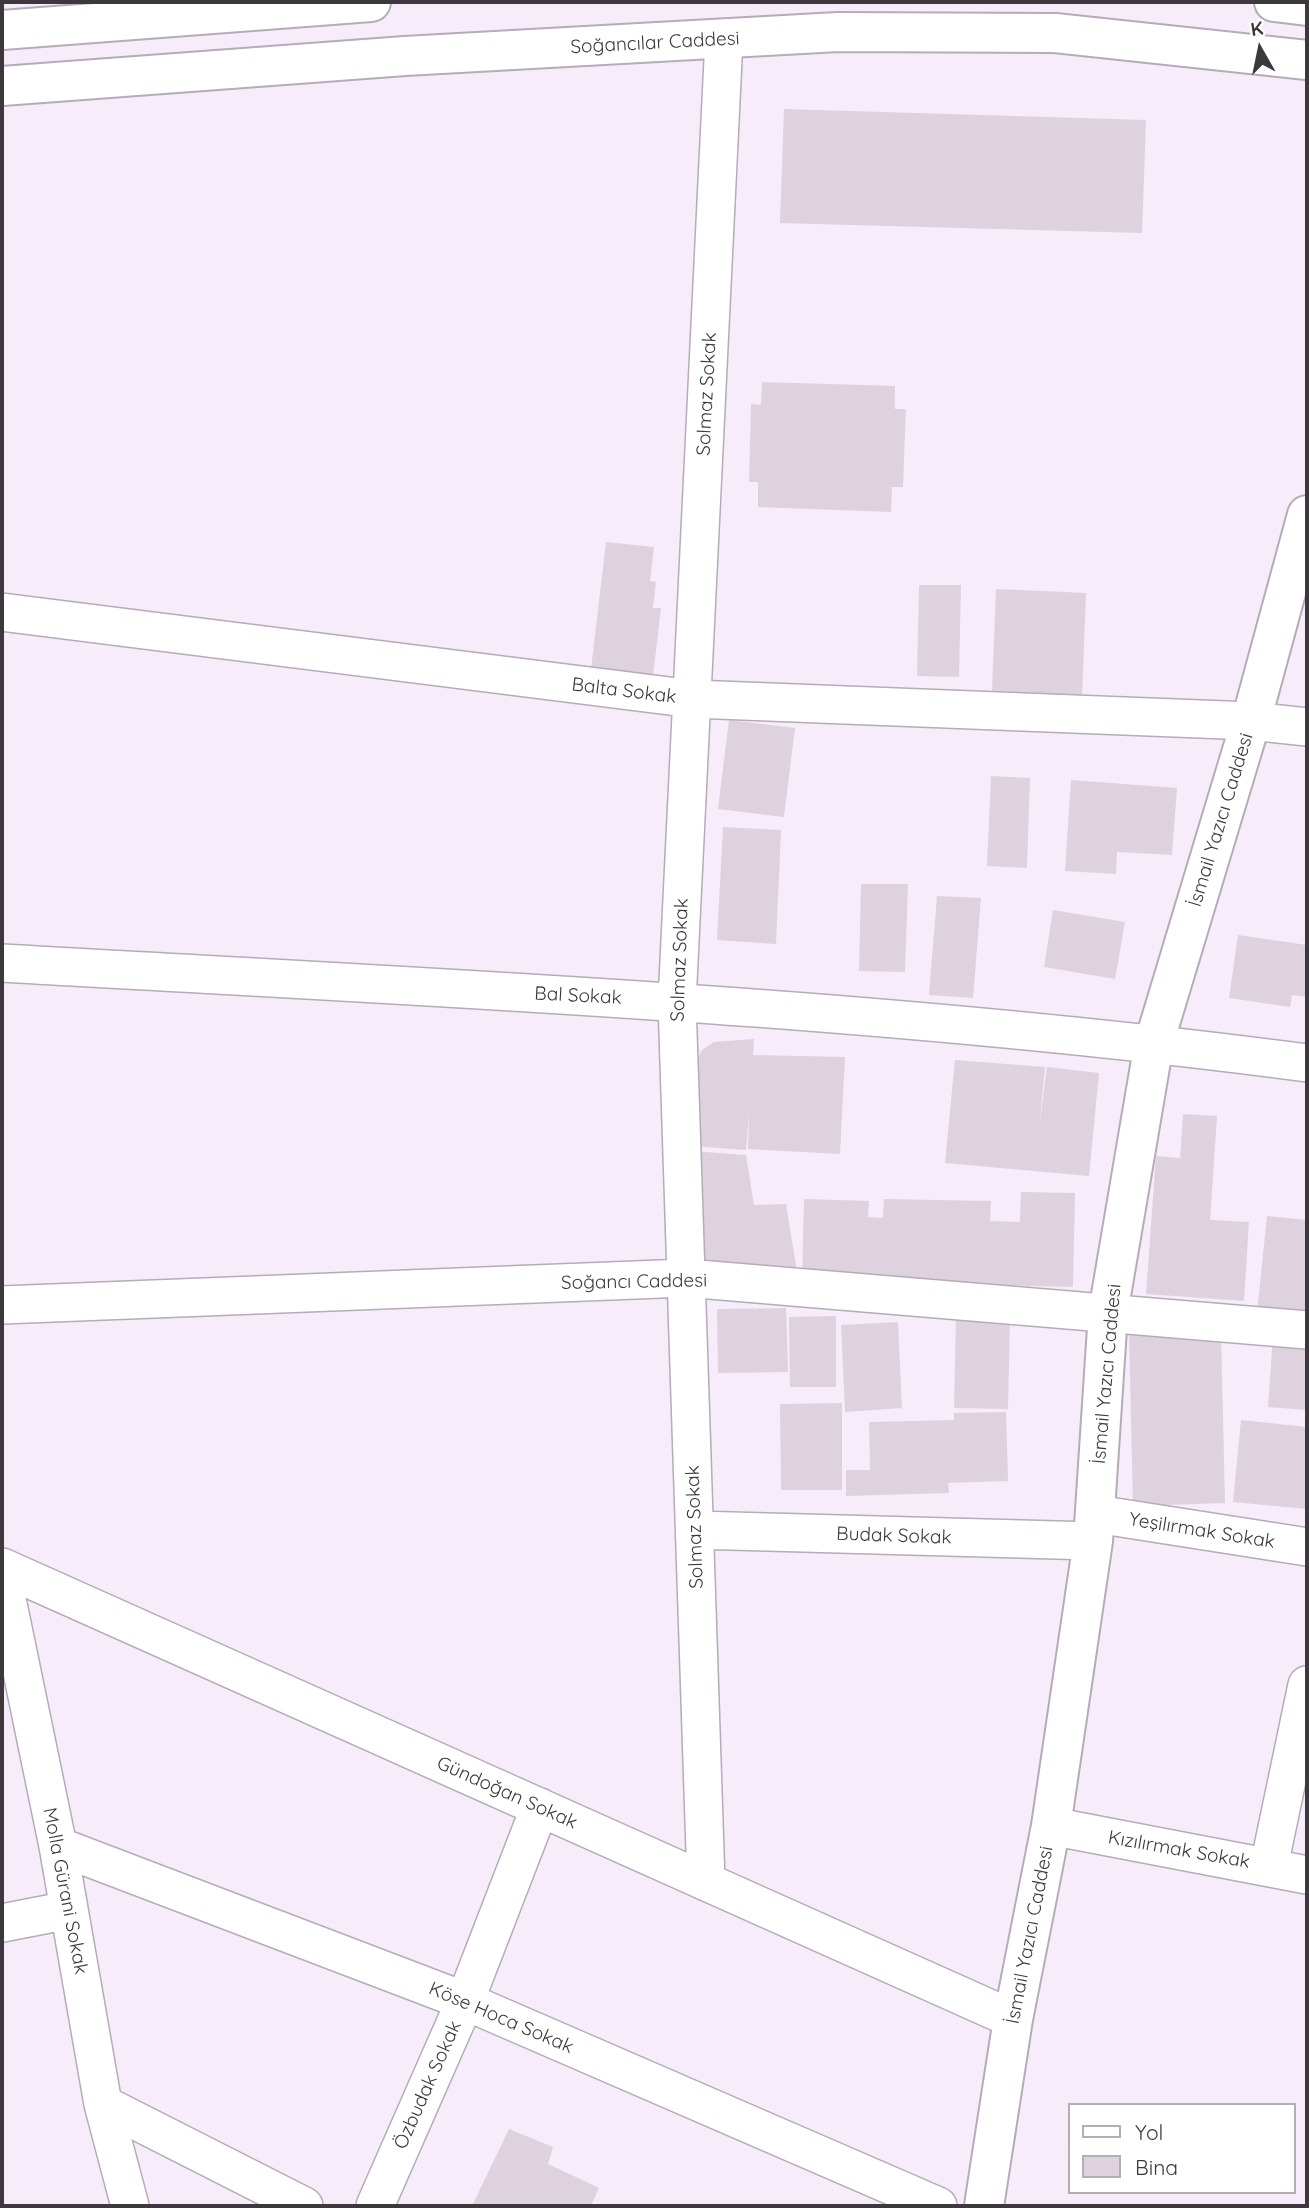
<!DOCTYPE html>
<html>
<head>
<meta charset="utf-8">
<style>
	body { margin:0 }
	#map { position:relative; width:1309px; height:2208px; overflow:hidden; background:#f7ecf9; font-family:Quicksand,sans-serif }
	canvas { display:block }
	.frame { position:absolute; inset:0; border:4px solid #3d383e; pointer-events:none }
	.legend { position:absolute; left:1068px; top:2103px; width:228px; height:91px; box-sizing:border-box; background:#fff; border:2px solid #b1afb2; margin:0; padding:9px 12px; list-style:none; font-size:21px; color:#3d383e }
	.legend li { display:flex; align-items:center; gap:14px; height:35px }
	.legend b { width:35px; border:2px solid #b1afb2 }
	.north { position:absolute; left:1225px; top:14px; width:70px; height:70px; -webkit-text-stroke:5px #fff; paint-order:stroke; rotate:351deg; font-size:19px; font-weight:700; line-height:28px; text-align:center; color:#3d383e }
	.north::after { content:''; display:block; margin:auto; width:24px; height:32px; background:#3d383e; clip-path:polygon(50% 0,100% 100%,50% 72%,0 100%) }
</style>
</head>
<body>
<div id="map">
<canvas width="1309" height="2208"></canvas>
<div class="frame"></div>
<ul class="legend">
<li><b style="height:9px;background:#fff"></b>Yol</li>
<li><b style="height:19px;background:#ded2df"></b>Bina</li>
</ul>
<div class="north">K</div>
</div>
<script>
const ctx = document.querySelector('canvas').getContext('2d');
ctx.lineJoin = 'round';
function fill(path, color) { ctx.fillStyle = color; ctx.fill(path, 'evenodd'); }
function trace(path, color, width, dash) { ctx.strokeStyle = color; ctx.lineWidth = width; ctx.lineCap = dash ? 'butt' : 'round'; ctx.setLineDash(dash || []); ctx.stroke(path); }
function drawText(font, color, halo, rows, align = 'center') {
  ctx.font = font + ' Quicksand,sans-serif'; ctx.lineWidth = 5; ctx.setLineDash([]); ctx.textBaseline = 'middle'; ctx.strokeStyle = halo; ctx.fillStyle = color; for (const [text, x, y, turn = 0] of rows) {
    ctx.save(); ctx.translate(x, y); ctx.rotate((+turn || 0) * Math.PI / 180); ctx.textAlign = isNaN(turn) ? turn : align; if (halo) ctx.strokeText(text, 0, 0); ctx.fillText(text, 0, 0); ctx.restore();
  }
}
fill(new Path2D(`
	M784,109L1146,120L1142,233L780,223Z
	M762,382L895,386V409H906L903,487H892L891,512L758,507V482H749L751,404L761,405Z
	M606,542L654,547L650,581L656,582L653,608H661L653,676L591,669Z
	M919,585H961L959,677L917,676Z
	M996,589L1086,593L1082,695L992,691Z
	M729,720L795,728L784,817L718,809Z
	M991,776L1030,778L1027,868L987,866Z
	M1071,780L1177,788L1172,855L1117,852L1116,874L1065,871Z
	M723,827L781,830L776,944L717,940Z
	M861,884H908L905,972L859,971Z
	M937,896L981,898L973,998L929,995Z
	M1053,910L1125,922L1115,979L1044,967Z
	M1238,935L1307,945V997L1292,995L1290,1007L1229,998Z
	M754,1039L753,1055L845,1057L840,1154L748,1149L749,1113L746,1150L692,1146L695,1062L702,1050L714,1042Z
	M955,1060L1045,1067L1039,1128L1047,1067L1099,1073L1089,1176L945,1163Z
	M1183,1114L1217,1116L1210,1220L1249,1222L1244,1301L1146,1294L1156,1156L1180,1158Z
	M692,1151L746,1155L754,1205L786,1204L798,1278L726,1280L705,1260Z
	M1021,1192L1075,1193L1073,1287L802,1280L804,1199L869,1201L868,1217L883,1218L884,1199L991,1201L990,1221L1020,1222Z
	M1267,1216L1307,1220V1317L1257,1312Z
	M786,1308L788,1372L718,1373L717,1309Z
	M956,1315L1010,1316L1008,1409L954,1408Z
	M836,1316V1387H790L789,1317Z
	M898,1322L902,1408L845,1412L841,1325Z
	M1221,1330L1225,1503L1133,1506L1129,1333Z
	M1273,1336L1307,1339V1410L1268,1407Z
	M842,1403V1490H781L780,1404Z
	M1006,1412L1008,1481L948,1483L949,1493L846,1496V1470H870L869,1422L954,1420V1413Z
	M1241,1420L1307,1427V1509L1233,1502Z
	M509,2129L553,2147L548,2164L599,2188L591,2206H472Z`), '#ded2df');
const minor = new Path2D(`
	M2,612L693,699L1251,721L1307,727
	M2,963C437,988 875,1006 1307,1063
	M2,1305L686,1278L1307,1330
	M1096,1514L1307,1547
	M695,1530L1093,1541
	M2,1567L1013,2019
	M2,1575L58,1846L103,2104L130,2206
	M1051,1826L1307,1875
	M58,1846L465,2001L938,2206
	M1269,1866L1307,1685
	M706,1882L677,1002L724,39
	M2,1923L69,1910
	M103,2104L304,2206
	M375,2206L465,2001L540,1807`);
const tertiary = new Path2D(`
	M984,2206L1013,2019L1051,1826L1093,1541L1108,1313L1154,1043L1251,721L1307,515`);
const secondary = new Path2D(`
	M1274,2L1307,6
	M2,30L371,2
	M2,86L405,56L838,32L1055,33L1307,60`);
trace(minor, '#b6abb8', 40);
trace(tertiary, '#b6abb8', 42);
trace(secondary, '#b6abb8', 42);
trace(minor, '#fff', 37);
trace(tertiary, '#fff', 38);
trace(secondary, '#fff', 38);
drawText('19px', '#3d383e', '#fff', [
	["Soğancılar Caddesi",655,43,-3],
	["Solmaz Sokak",707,394,-87],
	["Balta Sokak",624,691,7],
	["İsmail Yazıcı Caddesi",1221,820,-73],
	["Solmaz Sokak",680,960,-88],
	["Bal Sokak",578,996,3],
	["Soğancı Caddesi",634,1282,-1],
	["İsmail Yazıcı Caddesi",1107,1374,-85],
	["Solmaz Sokak",695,1527,-92],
	["Yeşilırmak Sokak",1202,1531,9],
	["Budak Sokak",894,1536,2],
	["Gündoğan Sokak",507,1793,24],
	["Kızılırmak Sokak",1179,1850,10],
	["Molla Gürani Sokak",65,1891,79],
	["İsmail Yazıcı Caddesi",1030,1935,-79],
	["Köse Hoca Sokak",501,2018,23],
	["Özbudak Sokak",428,2085,-66]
]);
</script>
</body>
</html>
